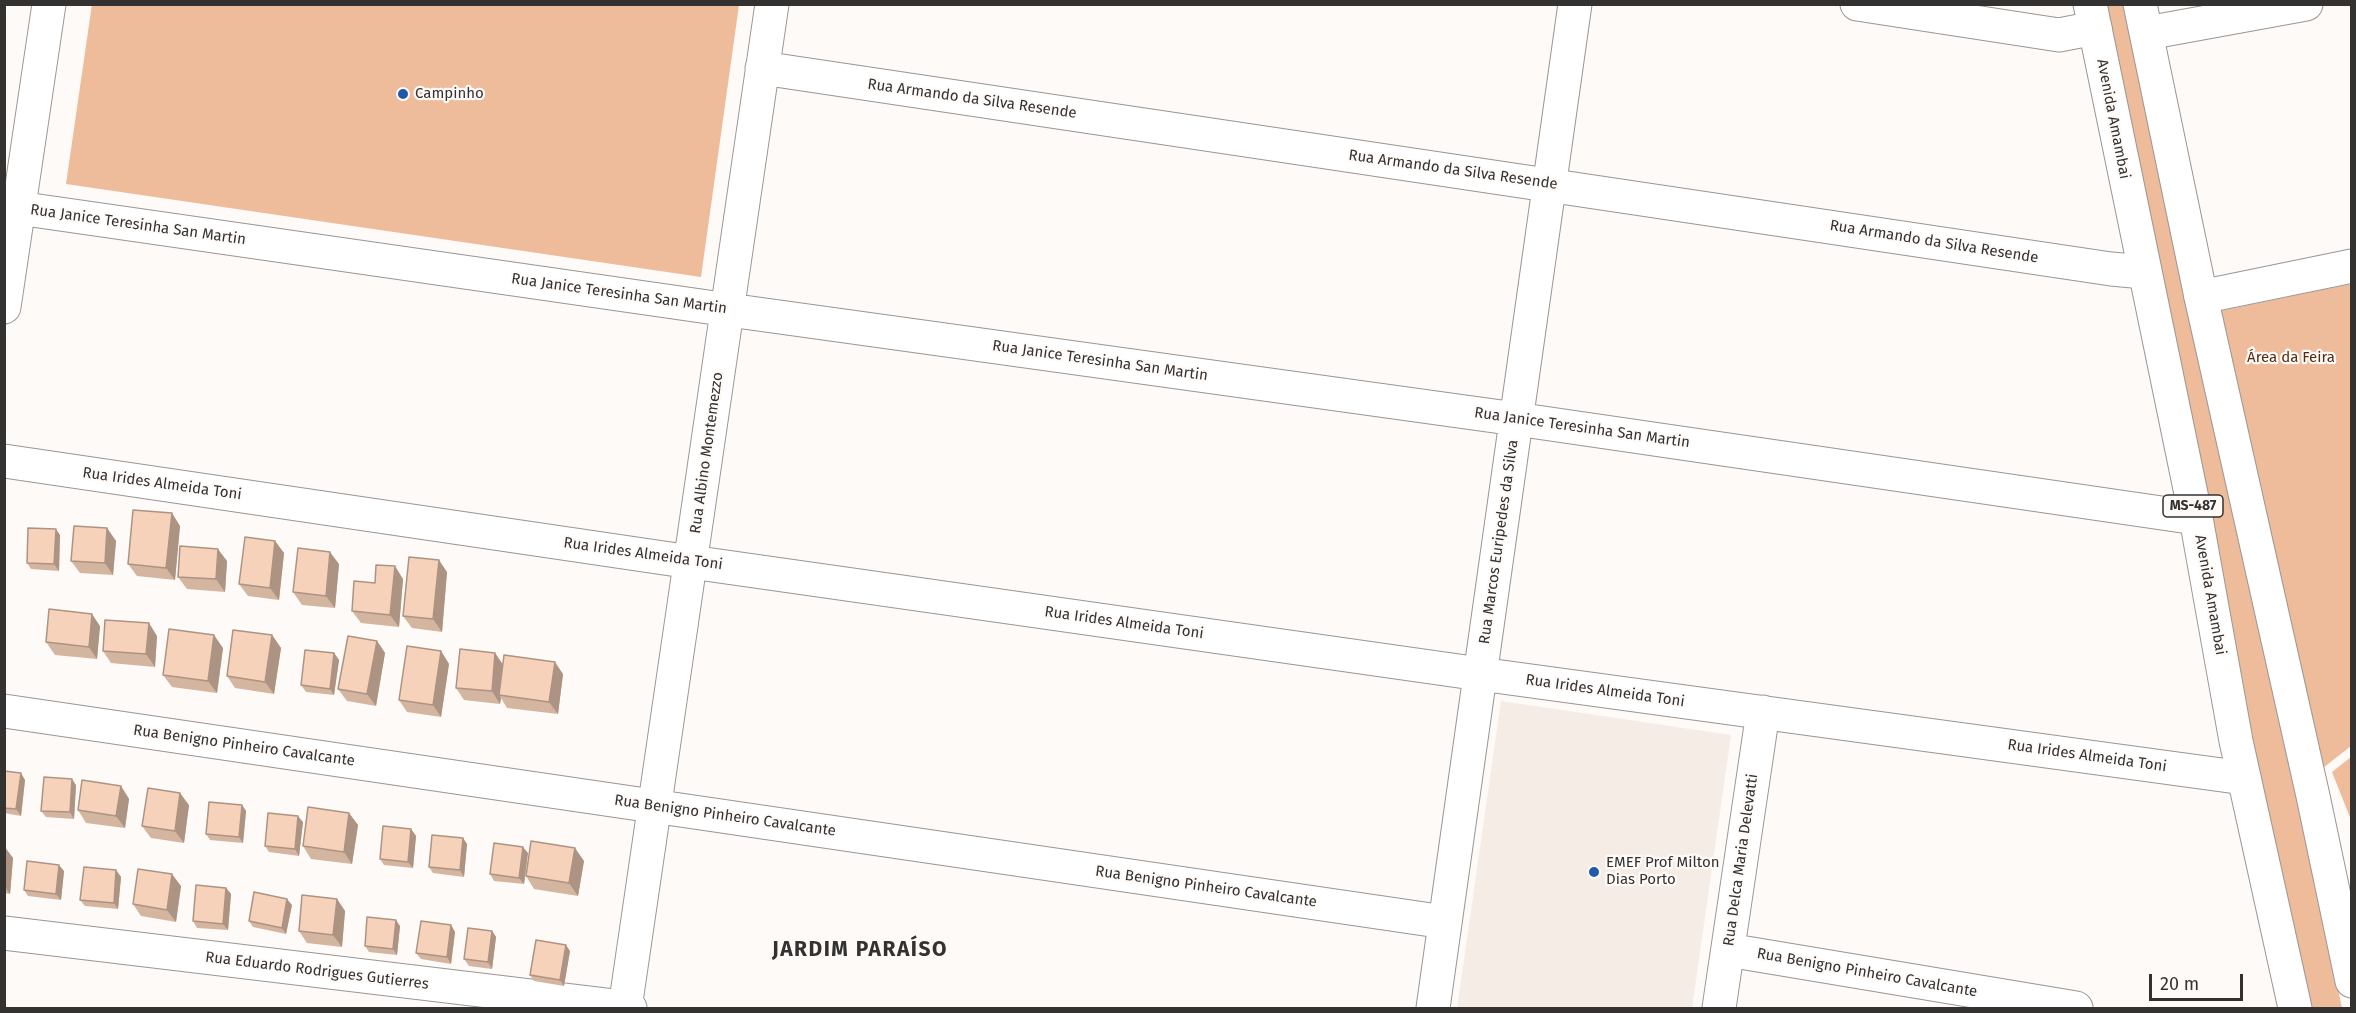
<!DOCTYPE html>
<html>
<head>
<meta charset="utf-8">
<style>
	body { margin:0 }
	#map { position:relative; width:2356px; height:1013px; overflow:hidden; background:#fdfaf8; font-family:"Fira Sans",sans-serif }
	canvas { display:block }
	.frame { position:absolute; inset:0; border:6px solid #333231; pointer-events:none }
	.scale { position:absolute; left:2149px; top:974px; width:94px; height:27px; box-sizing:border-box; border:3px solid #333231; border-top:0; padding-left:8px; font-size:18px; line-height:21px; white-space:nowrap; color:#333231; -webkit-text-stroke:4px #fdfaf8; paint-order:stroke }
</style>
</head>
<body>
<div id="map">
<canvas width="2356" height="1013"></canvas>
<div class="frame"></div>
<div class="scale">20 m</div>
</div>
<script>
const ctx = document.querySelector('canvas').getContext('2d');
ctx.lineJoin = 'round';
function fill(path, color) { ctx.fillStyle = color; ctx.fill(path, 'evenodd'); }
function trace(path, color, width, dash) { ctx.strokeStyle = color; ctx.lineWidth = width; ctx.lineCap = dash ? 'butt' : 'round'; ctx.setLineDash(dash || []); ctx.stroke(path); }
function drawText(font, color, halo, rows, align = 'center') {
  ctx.font = font + ' "Fira Sans",sans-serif'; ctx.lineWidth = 4.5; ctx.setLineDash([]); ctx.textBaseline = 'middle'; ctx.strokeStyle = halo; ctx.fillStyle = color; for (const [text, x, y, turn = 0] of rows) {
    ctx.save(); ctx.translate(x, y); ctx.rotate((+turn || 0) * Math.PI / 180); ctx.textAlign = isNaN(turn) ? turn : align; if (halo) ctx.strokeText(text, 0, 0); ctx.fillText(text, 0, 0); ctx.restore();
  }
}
fill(new Path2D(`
	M1501,701L1731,735L1692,1008H1457Z`), '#f6ece6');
fill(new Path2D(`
	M92,4L739,5L701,277L66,184Z
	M2100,5H2127L2342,1008H2309Z
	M2351,284V746L2323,768L2220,311Z
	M2351,757V820L2332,772Z`), '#eebb9b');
const minor = new Path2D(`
	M1857,4L2059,35L2095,28
	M2147,33L2306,4
	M762,68L2111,269L2144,272
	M4,206L729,310L1516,419L2196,518
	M2201,297L2352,266
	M4,307L49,4
	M4,461L691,562L1480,674L2244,778
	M4,711L1445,922
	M4,933L630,1008
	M1728,950L2076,1008
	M625,1008L772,4
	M1433,1008L1575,4
	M1719,1008L1763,712`);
const major = new Path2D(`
	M2090,4L2196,518L2236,741L2295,1008
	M2140,4L2201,297L2313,796L2352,981`);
trace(minor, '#999694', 35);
trace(major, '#999694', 35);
trace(minor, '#fff', 33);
trace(major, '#fff', 33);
fill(new Path2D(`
	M180,526L175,580L137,576L128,564Z
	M107,528L116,541L113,575L80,573L71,561Z
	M60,535L59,571L31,569L27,563Z
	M275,541L284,553L279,600L248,596L239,584Z
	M227,561L225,592L187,589L178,577Z
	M339,564L335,608L302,605L293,592Z
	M447,572L442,632L412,628L403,616Z
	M403,579L399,627L361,623L352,611L375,583Z
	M100,626L97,659L55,655L46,642Z
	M272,635L281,648L274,694L235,688L227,676Z
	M157,636L155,667L111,663L103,651Z
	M377,641L385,653L376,706L347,701L338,689Z
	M223,648L217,693L172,687L163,675Z
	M441,651L449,664L441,717L407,712L399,700Z
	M334,653L339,660L334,695L306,692L301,685Z
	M495,653L502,664L563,674L558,714L507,708L501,698L500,704L464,700L456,688Z
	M4,771L25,780L21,816L4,813Z
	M76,785L74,819L46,817L41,811Z
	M121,786L129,799L125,828L86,823L78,810Z
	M189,805L184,843L151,838L142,826Z
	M242,805L246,811L243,843L210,840L206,834Z
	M349,813L358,825L352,864L311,859L303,846Z
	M303,822L299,856L269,852L265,846Z
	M411,829L416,836L413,868L384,865L380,859Z
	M463,838L467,844L464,877L433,873L429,867Z
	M4,846L13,858L10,894L4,893Z
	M528,853L524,884L494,881L490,874Z
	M584,861L578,896L534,889L526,876Z
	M116,870L121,877L118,909L85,906L80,900Z
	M64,871L61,900L28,896L24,890Z
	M181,886L176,922L141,916L133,904Z
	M226,888L231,894L228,930L197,928L193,921Z
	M337,899L345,911L342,947L307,943L299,931Z
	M292,905L286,934L253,927L249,921Z
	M451,925L455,932L451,964L421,959L416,953Z
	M400,926L397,955L369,952L365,946Z
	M492,931L496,937L492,969L469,966L464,959Z
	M570,951L564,986L534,981L530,975Z`), '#d4b5a0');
fill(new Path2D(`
	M172,513L180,526L175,580L166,568Z
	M107,528L116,541L113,575L105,563Z
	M56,529L60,535L59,571L54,564Z
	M275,541L284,553L279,600L270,588Z
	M218,549L227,561L225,592L216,579Z
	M330,552L339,564L335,608L326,596Z
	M439,560L447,572L442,632L433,619Z
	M395,566L403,579L399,627L390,615Z
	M92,614L100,626L97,659L89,647Z
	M149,623L157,636L155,667L146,654Z
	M214,635L223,648L217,693L208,681Z
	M272,635L281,648L274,694L265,682Z
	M377,641L385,653L376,706L367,694Z
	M441,651L449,664L441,717L433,705Z
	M334,653L339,660L334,695L330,689Z
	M495,653L504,666L499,695L501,698L500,704L492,691Z
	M555,662L563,674L558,714L549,702Z
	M21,773L25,780L21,816L16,809Z
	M72,779L76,785L74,819L70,812Z
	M121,786L129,799L125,828L116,816Z
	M180,793L189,805L184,843L175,831Z
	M242,805L246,811L243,843L239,837Z
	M349,813L358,825L352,864L344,852Z
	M298,816L303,822L299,856L295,849Z
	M411,829L416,836L413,868L408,862Z
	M463,838L467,844L464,877L460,870Z
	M4,846L13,858L10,894L4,885Z
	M523,847L528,853L524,884L519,878Z
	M575,848L584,861L578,896L569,883Z
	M59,865L64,871L61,900L56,894Z
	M116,870L121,877L118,909L114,903Z
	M172,874L181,886L176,922L167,910Z
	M226,888L231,894L228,930L223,924Z
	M287,899L292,905L286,934L282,928Z
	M337,899L345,911L342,947L333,935Z
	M396,920L400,926L397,955L393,949Z
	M451,925L455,932L451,964L447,957Z
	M492,931L496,937L492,969L488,962Z
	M566,945L570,951L564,986L560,980Z`), '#ad9382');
const building = new Path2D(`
	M133,510L172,513L166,568L128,564Z
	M74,526L107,528L105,563L71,561Z
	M28,528L56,529L54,564L27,563Z
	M245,537L275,541L270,588L239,584Z
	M180,546L218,549L216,579L178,577Z
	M298,548L330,552L326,596L293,592Z
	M409,557L439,560L433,619L403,616Z
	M376,565L395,566L390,615L352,611L354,581L375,583Z
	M49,609L92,614L89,647L46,642Z
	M105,620L149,623L146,654L103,651Z
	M169,629L214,635L208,681L163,675Z
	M233,630L272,635L265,682L227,676Z
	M348,636L377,641L367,694L338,689Z
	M407,646L441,651L433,705L399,700Z
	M460,649L495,653L492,691L456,688Z
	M305,650L334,653L330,689L301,685Z
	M504,655L555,662L549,702L499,695Z
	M4,771L21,773L16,809L4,808Z
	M44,777L72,779L70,812L41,811Z
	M82,780L121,786L116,816L78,810Z
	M148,788L180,793L175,831L142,826Z
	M209,802L242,805L239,837L206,834Z
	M308,807L349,813L344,852L303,846Z
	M268,813L298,816L295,849L265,846Z
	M383,826L411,829L408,862L380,859Z
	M432,835L463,838L460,870L429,867Z
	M531,841L575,848L569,883L526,876Z
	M494,843L523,847L519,878L490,874Z
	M27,861L59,865L56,894L24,890Z
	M84,867L116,870L114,903L80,900Z
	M138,869L172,874L167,910L133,904Z
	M196,885L226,888L223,924L193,921Z
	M254,892L287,899L282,928L249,921Z
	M302,895L337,899L333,935L299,931Z
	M367,917L396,920L393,949L365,946Z
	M421,921L451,925L447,957L416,953Z
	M468,928L492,931L488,962L464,959Z
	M536,940L566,945L560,980L530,975Z`);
fill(building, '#f7d2ba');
trace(building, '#ad9382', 1.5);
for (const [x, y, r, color] of [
	[403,94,6,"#1e59aa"],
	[1594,872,6,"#1e59aa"]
]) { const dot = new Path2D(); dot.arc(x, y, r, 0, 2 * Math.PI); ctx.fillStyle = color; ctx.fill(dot); trace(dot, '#fdfaf8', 2); }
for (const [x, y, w] of [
	[2193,506,60]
]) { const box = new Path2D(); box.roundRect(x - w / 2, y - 11, w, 22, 4.5); ctx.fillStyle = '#fdfaf8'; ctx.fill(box); trace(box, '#333231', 1.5); }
drawText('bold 14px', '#333231', null, [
	["MS-487",2193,506]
]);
drawText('15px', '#333231', '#fdfaf8', [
	["Campinho",415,94],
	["EMEF Prof Milton",1606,863],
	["Dias Porto",1606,880]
], 'left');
drawText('15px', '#333231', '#fdfaf8', [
	["Rua Armando da Silva Resende",972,99,8],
	["Avenida Amambai",2113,119,79],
	["Rua Armando da Silva Resende",1453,170,8],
	["Rua Janice Teresinha San Martin",138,225,8],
	["Rua Armando da Silva Resende",1934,242,9],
	["Rua Janice Teresinha San Martin",619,294,8],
	["Rua Janice Teresinha San Martin",1100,361,8],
	["Rua Janice Teresinha San Martin",1582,428,8],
	["Rua Albino Montemezzo",707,453,-82],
	["Rua Irides Almeida Toni",162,484,8],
	["Rua Marcos Euripedes da Silva",1499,542,-82],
	["Rua Irides Almeida Toni",643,554,8],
	["Avenida Amambai",2210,595,80],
	["Rua Irides Almeida Toni",1124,623,8],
	["Rua Irides Almeida Toni",1605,691,8],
	["Rua Benigno Pinheiro Cavalcante",244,746,8],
	["Rua Irides Almeida Toni",2087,756,8],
	["Rua Benigno Pinheiro Cavalcante",725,816,8],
	["Rua Delca Maria Delevatti",1741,860,-82],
	["Rua Benigno Pinheiro Cavalcante",1206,887,8],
	["Rua Eduardo Rodrigues Gutierres",317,971,7],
	["Rua Benigno Pinheiro Cavalcante",1867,973,10]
]);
drawText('15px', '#542d10', '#fdfaf8', [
	["Área da Feira",2291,358]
]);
ctx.letterSpacing = '1.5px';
drawText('bold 21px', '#333231', '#fdfaf8', [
	["JARDIM PARAÍSO",860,950]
]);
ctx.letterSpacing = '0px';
</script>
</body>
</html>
